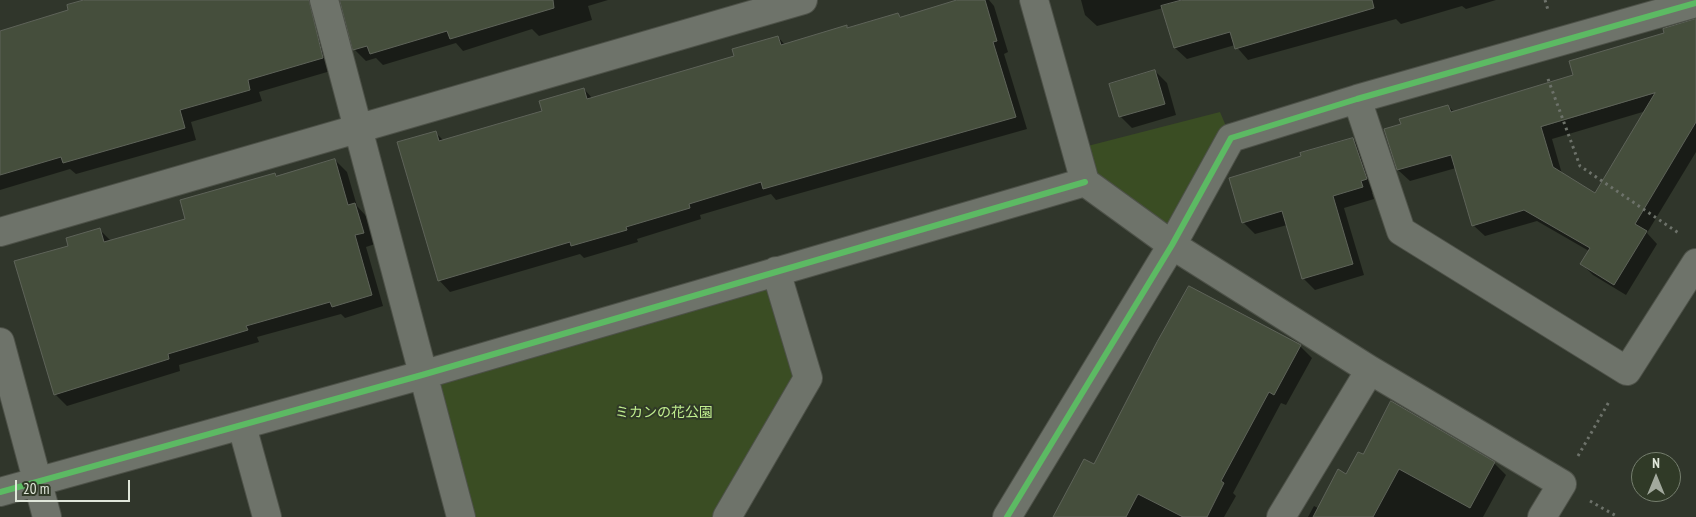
<!DOCTYPE html>
<html>
<head>
<meta charset="utf-8">
<style>
	body { margin:0 }
	#map { position:relative; width:1696px; height:517px; overflow:hidden; background:#30362b; font-family:"PT Sans Narrow",sans-serif }
	canvas { display:block }
	.north { position:absolute; left:1631px; top:452px; width:50px; height:50px; box-sizing:border-box; background:#303a27; border:1px solid #767f6f; border-radius:50%; rotate:0deg; font-size:14px; font-weight:700; line-height:20px; text-align:center; color:#e0e7da }
	.north::after { content:''; display:block; margin:auto; width:18px; height:22px; background:#a2a99d; clip-path:polygon(50% 0,100% 100%,50% 72%,0 100%) }
	.scale { position:absolute; left:15px; top:480px; width:115px; height:22px; box-sizing:border-box; border:2px solid #e0e7da; border-top:0; padding-left:6px; font-size:15px; line-height:18px; white-space:nowrap; color:#e0e7da; -webkit-text-stroke:4px #303a27; paint-order:stroke }
</style>
</head>
<body>
<div id="map">
<canvas width="1696" height="517"></canvas>
<div class="north">N</div>
<div class="scale">20 m</div>
</div>
<script>
const ctx = document.querySelector('canvas').getContext('2d');
ctx.lineJoin = 'round';
function fill(path, color) { ctx.fillStyle = color; ctx.fill(path, 'evenodd'); }
function trace(path, color, width, dash) { ctx.strokeStyle = color; ctx.lineWidth = width; ctx.lineCap = dash ? 'butt' : 'round'; ctx.setLineDash(dash || []); ctx.stroke(path); }
function drawText(font, color, halo, rows, align = 'center') {
  ctx.font = font + ' "PT Sans Narrow","Noto Sans JP",sans-serif'; ctx.lineWidth = 4; ctx.setLineDash([]); ctx.textBaseline = 'middle'; ctx.strokeStyle = halo; ctx.fillStyle = color; for (const [text, x, y, turn = 0] of rows) {
    ctx.save(); ctx.translate(x, y); ctx.rotate((+turn || 0) * Math.PI / 180); ctx.textAlign = isNaN(turn) ? turn : align; if (halo) ctx.strokeText(text, 0, 0); ctx.fillText(text, 0, 0); ctx.restore();
  }
}
fill(new Path2D(`
	M1220,112L1231,138L1172,245L1085,182L1076,149Z
	M776,271L808,378L727,517H461L422,375Z`), '#3a4d23');
fill(new Path2D(`
	M91,0H326L334,70L259,92L262,101L191,122L196,140L76,174L70,169L0,190V30L2,32L70,11Z
	M341,0H608L588,6L592,20L539,36L532,29L463,51L456,43L383,65L376,58L366,61L354,49Z
	M961,0H989L994,6L1008,52L1004,54L1027,129L776,200L771,194L700,215L701,219L637,239L638,242L584,258L580,254L450,292L439,280L435,132L444,141L543,111L584,89L593,99L736,57L778,37L785,45L898,14L902,18Z
	M1081,0H1496L1466,9L1462,6L1401,24L1396,19L1248,60L1235,45L1187,59L1175,48L1163,8L1097,26L1085,15Z
	M1696,21V152L1647,233L1657,244L1626,295L1593,275L1581,263L1589,251L1537,221L1485,236L1473,225L1456,168L1410,181L1398,170L1385,130L1448,106L1454,112L1575,76ZM1646,111L1595,194L1562,174L1552,139Z
	M1155,71L1167,83L1176,115L1132,128L1120,116Z
	M1353,139L1365,151L1378,191L1372,193L1374,199L1344,208L1364,275L1315,290L1303,278L1287,225L1255,234L1243,222Z
	M335,160L347,172L357,206L366,216L375,244L366,247L383,306L345,318L341,314L257,337L259,342L179,365L180,371L67,406L55,394L70,247L99,229L111,241L187,219L275,174L278,177Z
	M1300,346L1312,358L1286,405L1281,403L1233,493L1236,496L1224,517H1054L1095,466Z
	M1364,456L1494,463L1506,475L1483,517H1308L1314,506L1318,508Z`), '#0007');
const building = new Path2D(`
	M84,0H309L323,58L248,80L250,90L180,110L185,128L63,163L61,157L0,175V31L68,10L67,5Z
	M340,0H553L554,8L450,39L447,31L370,54L367,46L353,50Z
	M957,0H985L997,41L993,42L1016,117L763,189L761,182L689,204L690,208L626,227L627,230L571,246L570,242L438,281L397,142L436,131L439,141L542,111L539,101L584,88L587,99L734,56L732,49L778,36L781,45L847,25V28L898,13L900,17Z
	M1182,0H1372L1374,8L1235,49L1230,32L1174,48L1161,6Z
	M1696,19V122L1635,224L1647,231L1614,285L1580,264L1590,248L1524,210L1472,226L1451,155L1397,170L1384,129L1401,124L1399,119L1448,105L1451,112L1573,75L1569,61L1664,33L1663,29ZM1655,93L1595,193L1553,167L1541,127Z
	M1155,70L1165,104L1119,117L1109,84Z
	M1353,138L1367,179L1361,181L1363,187L1333,196L1353,264L1302,279L1282,211L1242,223L1229,178L1301,156L1300,153Z
	M335,159L348,205L355,203L364,233L355,235L372,295L332,307L330,302L246,326L248,330L168,354L169,359L54,395L14,261L68,246L66,238L100,228L104,242L185,219L180,200L275,173L276,176Z
	M1189,286L1301,345L1274,395L1269,392L1221,481L1224,483L1207,517H1183L1138,494L1126,517H1053L1084,459L1094,464L1157,342Z
	M1391,401L1495,462L1470,508L1399,469L1373,517H1313L1338,469L1346,474L1358,452L1363,454Z`);
fill(building, '#454e3c');
trace(building, '#5e6359', 1);
const minor = new Path2D(`
	M324,0L461,517
	M1034,0L1085,182L1172,245L1370,370L1562,484L1542,517
	M1357,99L1401,231L1627,371L1696,263
	M0,232L803,0
	M0,342L47,517
	M242,426L267,517
	M0,492L422,375L1085,182
	M727,517L808,378L776,271
	M1007,517L1172,245L1231,138L1357,99L1696,3
	M1281,517L1370,370`);
trace(minor, '#4d5148', 30);
trace(new Path2D(`
	M1545,0L1548,10
	M1548,79L1580,166L1680,234
	M1578,456L1610,400
	M1590,501L1618,517`), '#6d726a', 3, [2.5, 4]);
trace(minor, '#6e736a', 28);
trace(new Path2D(`
	M0,492L422,375L1085,182
	M1007,517L1172,245L1231,138L1357,99L1696,3`), '#5cba63', 6);
drawText('14px', '#c0ee8f', '#303a27', [
	["ミカンの花公園",664,413]
]);
</script>
</body>
</html>
